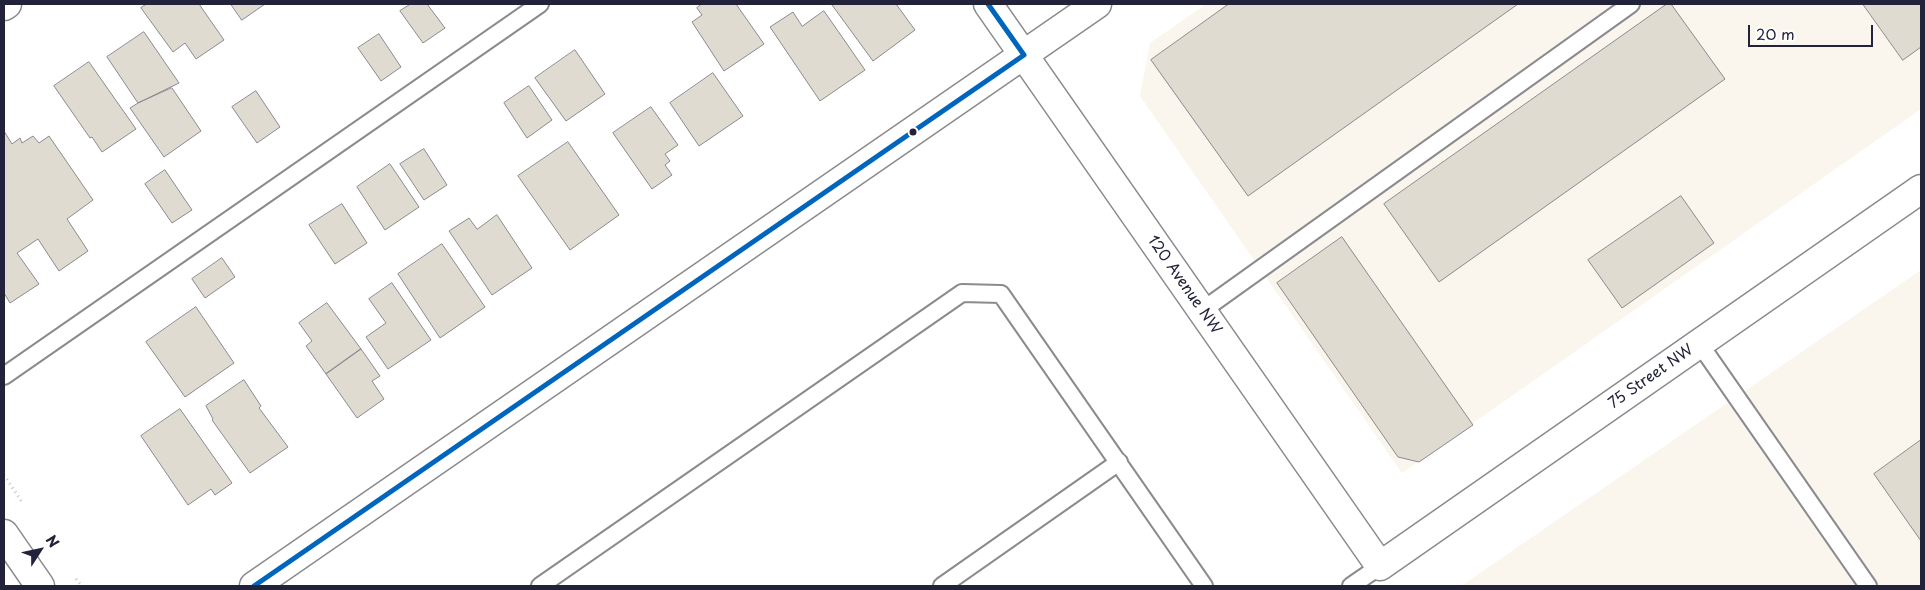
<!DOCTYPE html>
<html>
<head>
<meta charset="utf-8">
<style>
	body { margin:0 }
	#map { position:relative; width:1925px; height:590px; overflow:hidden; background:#fff; font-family:"Playpen Sans",sans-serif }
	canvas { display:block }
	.frame { position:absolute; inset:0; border:5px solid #22223b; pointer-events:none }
	.north { position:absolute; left:15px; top:525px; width:50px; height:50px; -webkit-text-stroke:4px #fff; paint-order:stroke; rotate:55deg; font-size:14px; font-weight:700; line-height:20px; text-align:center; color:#22223b }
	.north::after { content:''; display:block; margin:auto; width:18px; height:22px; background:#22223b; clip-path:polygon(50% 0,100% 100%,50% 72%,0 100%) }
	.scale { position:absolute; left:1748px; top:25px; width:125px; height:22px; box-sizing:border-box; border:2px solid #22223b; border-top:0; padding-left:6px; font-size:15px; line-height:18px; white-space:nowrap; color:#22223b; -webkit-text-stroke:4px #fff; paint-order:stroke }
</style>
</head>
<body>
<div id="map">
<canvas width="1925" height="590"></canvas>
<div class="frame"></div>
<div class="north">N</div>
<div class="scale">20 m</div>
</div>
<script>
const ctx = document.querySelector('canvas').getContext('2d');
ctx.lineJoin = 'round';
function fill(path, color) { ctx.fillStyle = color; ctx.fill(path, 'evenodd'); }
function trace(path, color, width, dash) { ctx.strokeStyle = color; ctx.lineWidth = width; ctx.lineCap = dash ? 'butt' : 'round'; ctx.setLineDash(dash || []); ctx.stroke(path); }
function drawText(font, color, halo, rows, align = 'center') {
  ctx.font = font + ' "Playpen Sans",sans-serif'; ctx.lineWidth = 4; ctx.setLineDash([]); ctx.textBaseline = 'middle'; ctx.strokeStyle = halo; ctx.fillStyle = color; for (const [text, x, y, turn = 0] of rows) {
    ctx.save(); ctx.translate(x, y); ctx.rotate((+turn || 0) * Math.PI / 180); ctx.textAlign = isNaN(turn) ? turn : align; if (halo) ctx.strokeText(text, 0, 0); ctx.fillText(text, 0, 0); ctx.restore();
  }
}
fill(new Path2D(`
	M1206,4H1921V109L1402,473L1140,96L1150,43Z
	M1921,270V586H1461Z`), '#faf6ed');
const building = new Path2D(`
	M147,4H199L224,40L196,59L185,43L173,52L141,8Z
	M231,4H265L242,20Z
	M411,4H427L445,28L423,43L400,11Z
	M702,4H736L764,44L724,71L692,22L702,15L697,8Z
	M834,4H896L915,30L873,61L832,5Z
	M1229,4H1518L1248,196L1151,60Z
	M1667,4H1671L1725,79L1439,282L1384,204Z
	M1863,4H1921V47L1903,60Z
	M824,11L865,70L820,101L770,27L793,12L802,26Z
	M144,32L179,83L138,103L107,57Z
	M379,34L401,67L381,81L358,48Z
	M575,50L605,94L566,121L535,78Z
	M89,62L136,129L102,152L92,137L90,138L54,86Z
	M713,73L743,116L699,146L670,103Z
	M529,86L552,120L527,138L504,103Z
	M172,88L201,131L164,157L130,108L138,103Z
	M256,91L280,127L257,143L232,107Z
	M651,107L678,145L665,154L670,161L665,165L672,175L652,189L613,133Z
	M4,131L12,144L20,138L22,143L33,136L39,143L49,136L93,200L67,219L88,251L59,271L38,239L17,253L39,284L10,303L4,293Z
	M568,142L619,215L570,250L518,176Z
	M424,149L447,185L424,200L400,164Z
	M390,164L419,207L385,230L357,187Z
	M165,170L192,210L172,223L145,184Z
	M1681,196L1714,243L1622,308L1588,260Z
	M342,204L367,243L335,264L309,225Z
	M497,215L532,268L492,295L449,231L469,218L477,229Z
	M1342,237L1473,425L1419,462L1398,457L1277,283Z
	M442,244L485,307L440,338L398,274Z
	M222,258L235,277L205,298L192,279Z
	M392,283L431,340L388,369L366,337L386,323L369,299Z
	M327,303L361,349L326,374L306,346L312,341L299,323Z
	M196,307L234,363L185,397L146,342Z
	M361,349L380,376L372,381L384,399L357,418L326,374Z
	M244,380L261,406L259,408L288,447L250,473L212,420L213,419L206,406Z
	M180,409L232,483L215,495L211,489L188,505L141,436Z
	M1921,440V541L1874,474Z`);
fill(building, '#e0dbd1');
trace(building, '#8a8a8f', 1);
const service = new Path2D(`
	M1203,310L1631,4
	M1699,343L1868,586
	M4,376L540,4
	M540,586L962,293L1001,294L1204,586
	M942,586L1119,462
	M1351,586L1380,566`);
const minor = new Path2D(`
	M988,4L1380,566L1921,189
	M4,6L7,4
	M4,534L40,586
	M254,586L1097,4`);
trace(service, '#8a8a8f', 20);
trace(minor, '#8a8a8f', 31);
trace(new Path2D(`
	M4,475L22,502
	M76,579L82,586`), '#c2c2c4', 3, [1, 4]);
trace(service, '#fff', 16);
trace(minor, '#fff', 28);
trace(new Path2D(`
	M988,4L1024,55
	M254,586L1024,55`), '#0065bd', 5);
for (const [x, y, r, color] of [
	[913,132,4.5,"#22223b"]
]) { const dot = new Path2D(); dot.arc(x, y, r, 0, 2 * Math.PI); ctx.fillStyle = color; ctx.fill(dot); trace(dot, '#fff', 2); }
drawText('15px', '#22223b', '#fff', [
	["120 Avenue NW",1184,285,55],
	["75 Street NW",1651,377,-35]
]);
</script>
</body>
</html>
